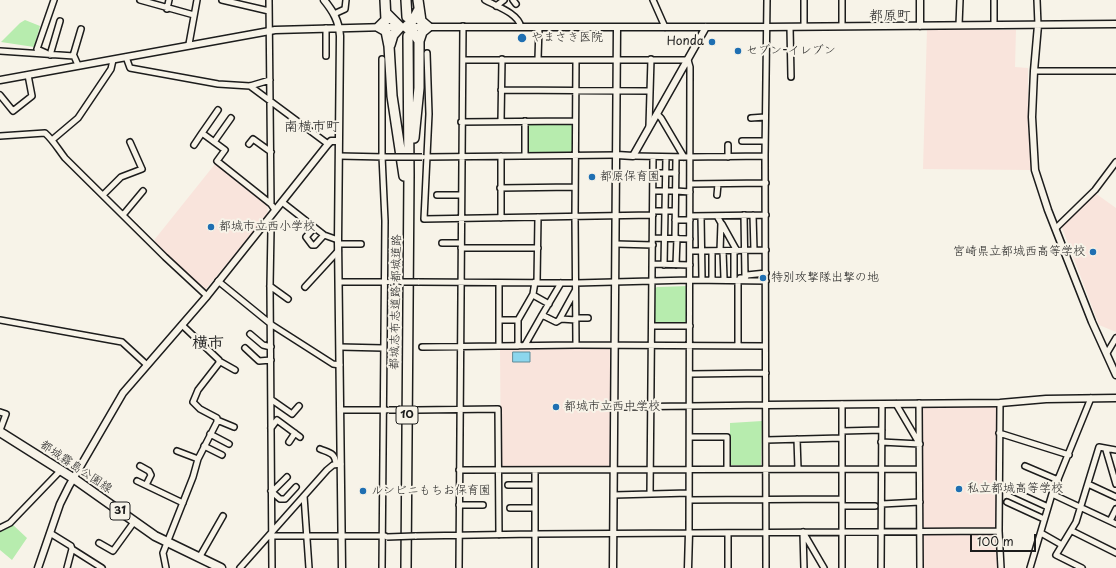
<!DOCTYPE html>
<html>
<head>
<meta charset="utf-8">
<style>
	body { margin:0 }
	#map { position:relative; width:1116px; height:568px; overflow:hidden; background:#f7f3e8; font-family:"Playpen Sans",sans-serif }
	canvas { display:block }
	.scale { position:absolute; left:970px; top:534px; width:66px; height:18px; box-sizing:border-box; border:2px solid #1c1c1c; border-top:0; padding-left:5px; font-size:12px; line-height:14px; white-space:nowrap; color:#1c1c1c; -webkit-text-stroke:3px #f7f3e8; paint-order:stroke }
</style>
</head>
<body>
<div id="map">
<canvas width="1116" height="568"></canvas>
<div class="scale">100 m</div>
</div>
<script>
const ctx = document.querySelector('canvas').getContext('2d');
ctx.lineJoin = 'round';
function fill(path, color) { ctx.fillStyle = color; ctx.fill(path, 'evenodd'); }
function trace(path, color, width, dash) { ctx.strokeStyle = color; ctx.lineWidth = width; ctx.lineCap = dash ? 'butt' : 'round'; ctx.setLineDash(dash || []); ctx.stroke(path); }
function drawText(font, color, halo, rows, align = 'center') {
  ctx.font = font + ' "Playpen Sans","Klee One",sans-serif'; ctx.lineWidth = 4; ctx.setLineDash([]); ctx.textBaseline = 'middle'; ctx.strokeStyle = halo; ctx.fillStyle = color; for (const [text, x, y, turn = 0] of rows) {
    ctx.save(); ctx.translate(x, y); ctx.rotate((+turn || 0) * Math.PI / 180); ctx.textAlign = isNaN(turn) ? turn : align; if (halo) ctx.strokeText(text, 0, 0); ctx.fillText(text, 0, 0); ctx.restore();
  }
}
fill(new Path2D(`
	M927,29L1016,30L1015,67L1028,68V129L1032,170L923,169Z
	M215,164H218L267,204L268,214L205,290H202L155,245V239Z
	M1095,193L1116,208V332L1099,325L1061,225Z
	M611,348V465L609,467L501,468L500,349Z
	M996,405L998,568H922V408Z`), '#f9e4dc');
fill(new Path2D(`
	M25,20L40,26L34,47L1,42L20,23Z
	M528,125H573V152H528Z
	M688,286V325H654V289L657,287Z
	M762,421L761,466L730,465V423Z
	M11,523L27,538L12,560L0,550V532Z`), '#b7ecae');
const water = new Path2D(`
	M513,352H530V362H513Z`);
fill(water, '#8cd6ed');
trace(water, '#5f8c99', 1);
const minor = new Path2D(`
	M140,0L194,15
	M222,0L269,11
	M269,0L271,204L275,210
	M485,0C496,6 518,13 521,27
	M513,0L516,4
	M653,0L665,27
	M804,0V26
	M842,0V26
	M1037,0L1038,25
	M496,6L504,0
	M167,9L169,0
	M334,14L345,9L346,0
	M959,25L960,0
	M994,25V0
	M790,27L791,77
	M326,28V56
	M189,44L197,0
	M0,51L74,56L78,65
	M46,53L37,49L54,0
	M427,53L429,114L424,219L653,215
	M50,55L60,21
	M73,56L81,29
	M126,57L130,68L218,84L250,86L270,80
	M538,59L539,27
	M463,60H576
	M1034,71H1116
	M250,86L328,144
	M501,90L650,91
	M0,95L13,111L32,96L28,75
	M218,110L202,133L225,150L217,161L271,204
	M657,114L661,118L684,157
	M751,118L765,117
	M501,121L502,59
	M525,121V156
	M461,122L575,121
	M649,126L651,59
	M0,136L45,133C53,140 58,149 65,158L165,257L207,296
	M52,140L78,118L111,69L113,60
	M742,141H765
	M214,142L231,118
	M249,144L253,139L271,152
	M194,145L202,133
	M339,156L385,157
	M633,156L689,157L765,156
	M426,157L617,155
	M728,157V145
	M653,173H676
	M690,184L766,183
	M500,188L575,187
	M653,191H676
	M676,191L690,192
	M103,195L121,177L142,169L130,142
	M437,195H461
	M717,195L718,184
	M282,202L324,235L338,240
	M653,211H675
	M123,215L143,191
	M744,215L745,277
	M753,215L754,250
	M690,216L766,215
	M701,216L702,278
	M717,216L721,223L720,251
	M501,218V156
	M675,220H690
	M266,222L271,229L270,286L272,568
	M722,224L737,251
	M314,228L306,237L312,245H315L324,235
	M1056,228L1095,190L1116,162
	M653,238L690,239
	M675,238L676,157
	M442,243H461
	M338,244H361
	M616,244L653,245
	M461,248H538
	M691,251L766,250
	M712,251V278
	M723,251L724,278
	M652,264L690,265
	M664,265L666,157
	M676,265L677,238
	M734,278V251
	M740,278H745L747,275L766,273
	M738,280V345
	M218,281L272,325L333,364L340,365
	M339,282H386
	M418,282L576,283L690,280L766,281
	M537,282L538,217
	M499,283V346
	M561,283L542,315L556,322L561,319L576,320
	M270,286L288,299
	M305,287L338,251
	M533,295L549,304
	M576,318H588
	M0,320L122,342L147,365
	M499,320H518V346
	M518,320L533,294L535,282
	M559,320L575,291
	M652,326H690
	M250,334L263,345L271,347
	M525,345L542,315
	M576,345L575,217L576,60H688L690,67L689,533
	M340,347L383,348
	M422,347L576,345L765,346
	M245,348L259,361L271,360
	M1107,353L1116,338
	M219,361L235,370
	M690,374L766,373
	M272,400L292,414L299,406
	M919,403L920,568
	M1000,403L999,531L1001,568
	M842,404V568
	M896,404L919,443
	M614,407L766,405
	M340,410H386
	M417,410L498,409L499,535
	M0,412L6,414L0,430
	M217,420L234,427
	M271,428L277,420L300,437
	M842,431L882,430
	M999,433L1069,455
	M210,434L229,444
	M690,437H727V469
	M797,439L798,469
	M766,440L842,438
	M289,442L295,433
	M881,442L920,444
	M204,446L222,455
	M320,449C330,453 335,453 336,464
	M1106,450L1116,484
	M177,451L198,459
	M140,466L149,471L151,475L146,485
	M1025,466L1058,480
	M459,470L919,469
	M137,481L183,503
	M1088,484L1116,497
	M508,485H535
	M271,491L280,499H285L296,487
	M1013,491L1048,507
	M272,492L287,477
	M650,494L653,157
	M1052,494L1116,524
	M614,495L689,493
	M304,496L309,568
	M689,500L842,499
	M1007,502L1044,519
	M882,504L920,502
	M459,505H483
	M842,506H875
	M510,508H535
	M1110,521L1116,509
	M0,528L10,523L61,470
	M1072,531L1116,553
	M803,532L824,568
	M50,533L71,546L72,549L67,568
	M728,533V568
	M803,533L804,568
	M1041,533L1062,545
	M272,536H385
	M415,536L535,534L999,531
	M99,543L113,551L134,522
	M72,549L102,568
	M199,558L223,516
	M166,568L163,553L193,477L198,459L217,422V418L200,409L193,402L198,390L219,363V360L182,325
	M240,568L327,470L333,465L341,464
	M382,568L385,221L382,156V59
	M459,568L463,26
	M535,568V470
	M766,568L765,156L767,0
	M881,568L882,404
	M1030,568L1052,494L1091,398
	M1082,568L1056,555L1076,522L1099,447L1116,450`);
const tertiary = new Path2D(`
	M324,0C333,11 339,21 340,36L338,240L342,568
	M920,0V26
	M1038,25L1034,71L1032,117L1035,170L1048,210L1092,322L1116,375
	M0,80L275,30L388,27H767L1116,24
	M617,155L633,156L706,27
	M766,405L1000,403L1046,399L1116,398
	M38,568L60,504L69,486L123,393L207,296L328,144L331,141H339
	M613,568L617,28
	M688,568L689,533`);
const primary = new Path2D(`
	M0,432L73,478L155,536L221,568`);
const motorway = new Path2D(`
	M385,0L386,20L379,27L386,31L389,46L392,96L404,176
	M406,0L407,17
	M418,11L414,19L406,27L413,32L419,41
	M387,14L400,27L393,35L390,45
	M414,138L419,88V41L422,32L428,27L421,21L418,0
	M406,568L409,175L408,36`);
trace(minor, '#1c1c1c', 8);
trace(tertiary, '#1c1c1c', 9);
trace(primary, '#1c1c1c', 11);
trace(motorway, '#1c1c1c', 12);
trace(minor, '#f7f3e8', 5);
trace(tertiary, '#f7f3e8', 6);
trace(primary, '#f7f3e8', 8);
trace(motorway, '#f7f3e8', 9);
const minorBridge = new Path2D(`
	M386,157H422
	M390,282H418
	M389,410H417
	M387,537L415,536`);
trace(minorBridge, '#1c1c1c', 8, []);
trace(minorBridge, '#f7f3e8', 5);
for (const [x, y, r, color] of [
	[522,38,5,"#1f6fb2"],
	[712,42,4,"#1f6fb2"],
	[738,51,4,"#1f6fb2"],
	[592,177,4,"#1f6fb2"],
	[211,227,4,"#1f6fb2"],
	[1093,252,4,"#1f6fb2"],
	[763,278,4,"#1f6fb2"],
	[556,407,4,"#1f6fb2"],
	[959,489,4,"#1f6fb2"],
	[363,491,4,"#1f6fb2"]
]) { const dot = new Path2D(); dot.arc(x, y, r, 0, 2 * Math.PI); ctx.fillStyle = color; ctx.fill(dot); trace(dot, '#f7f3e8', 1.5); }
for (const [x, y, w] of [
	[407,415,22],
	[120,511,20]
]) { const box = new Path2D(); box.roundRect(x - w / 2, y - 9, w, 18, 3); ctx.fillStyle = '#f7f3e8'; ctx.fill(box); trace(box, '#1c1c1c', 1); }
drawText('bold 11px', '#1c1c1c', null, [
	["10",407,415],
	["31",120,511]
]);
drawText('12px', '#1c1c1c', '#f7f3e8', [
	["やまさき医院",531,38],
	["Honda",704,42,"right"],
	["セブン-イレブン",746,51],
	["都原保育園",600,177],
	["都城市立西小学校",219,227],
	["宮崎県立都城西高等学校",1085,252,"right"],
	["特別攻撃隊出撃の地",771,278],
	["都城市立西中学校",564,407],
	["私立都城高等学校",967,489],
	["ルンビニもちお保育園",371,491]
], 'left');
drawText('12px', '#1c1c1c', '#f7f3e8', [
	["都城志布志道路;都城道路",396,302,-89],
	["都城霧島公園線",76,467,34]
]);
drawText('14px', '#1c1c1c', '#f7f3e8', [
	["都原町",890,16],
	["南横市町",312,127]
]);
drawText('bold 16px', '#1c1c1c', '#f7f3e8', [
	["横市",208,344]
]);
</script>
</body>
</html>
